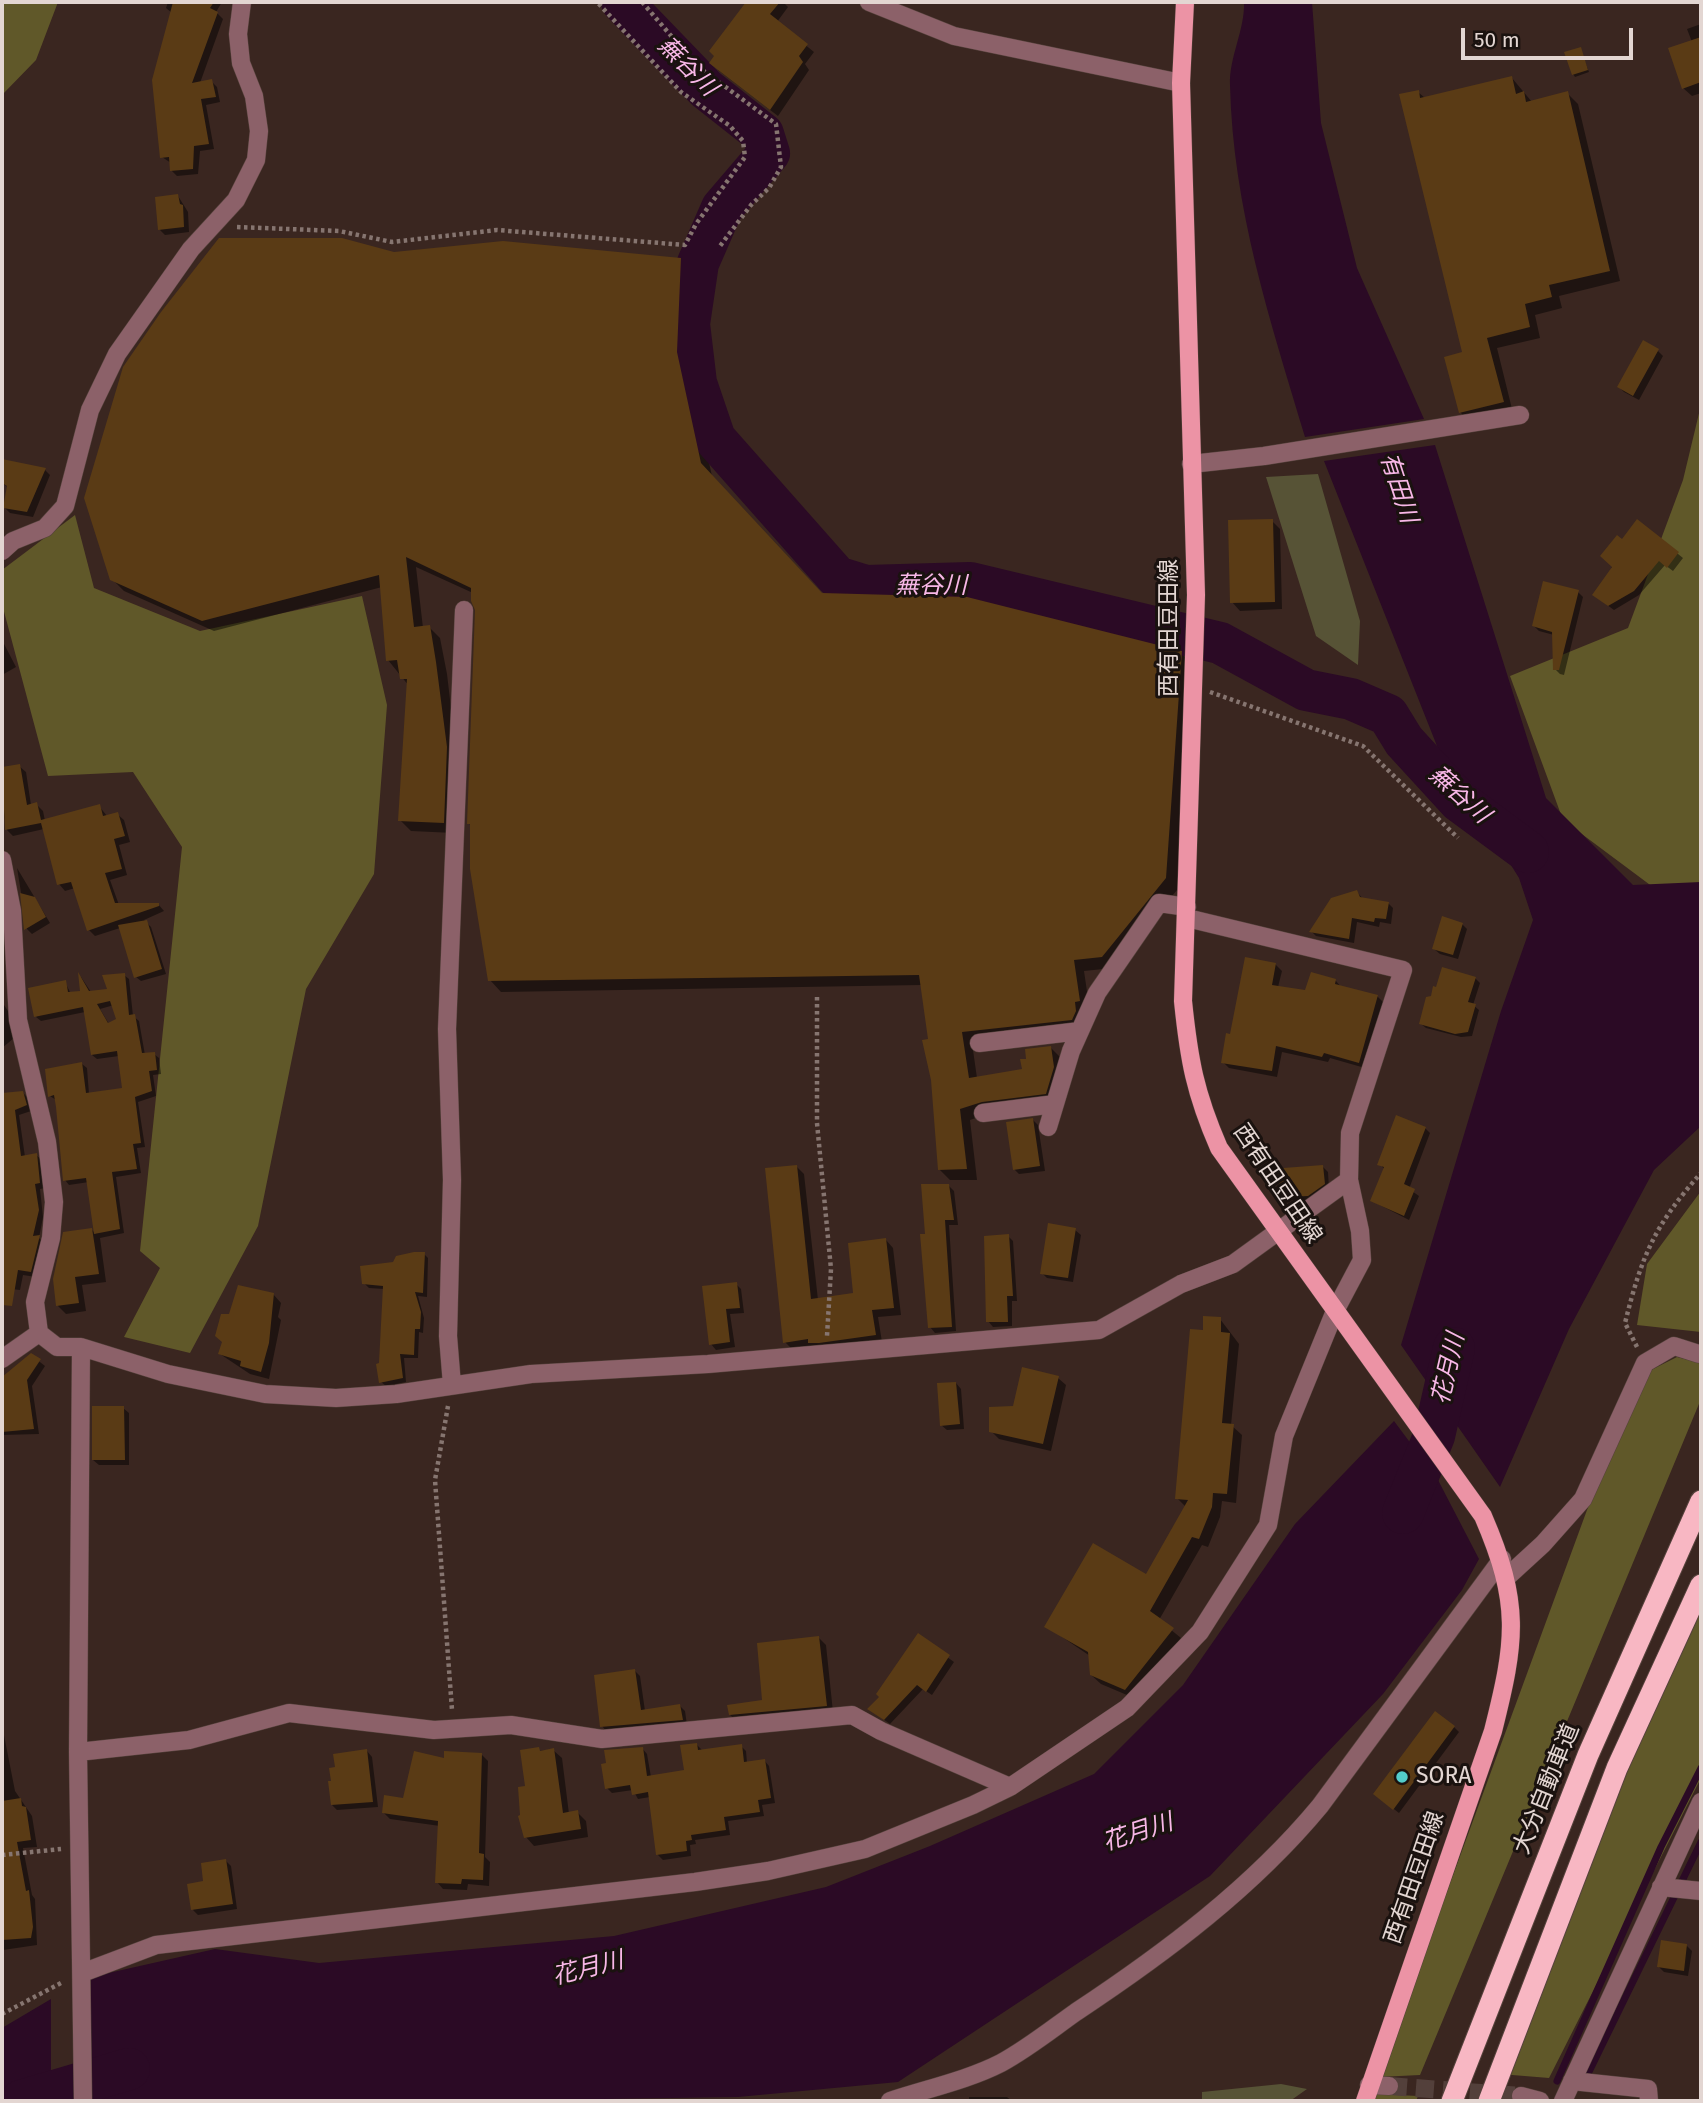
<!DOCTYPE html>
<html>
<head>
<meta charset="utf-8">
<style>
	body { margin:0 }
	#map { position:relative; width:1703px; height:2103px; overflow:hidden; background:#3a2620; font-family:"Fira Sans",sans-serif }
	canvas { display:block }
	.frame { position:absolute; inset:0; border:4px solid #e3d6d2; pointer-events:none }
	.scale { position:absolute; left:1461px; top:28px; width:172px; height:32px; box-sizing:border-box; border:4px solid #e3d6d2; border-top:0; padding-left:9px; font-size:21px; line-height:24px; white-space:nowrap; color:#e3d6d2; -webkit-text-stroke:5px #1a120f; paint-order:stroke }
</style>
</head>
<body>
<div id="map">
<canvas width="1703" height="2103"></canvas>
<div class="frame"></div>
<div class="scale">50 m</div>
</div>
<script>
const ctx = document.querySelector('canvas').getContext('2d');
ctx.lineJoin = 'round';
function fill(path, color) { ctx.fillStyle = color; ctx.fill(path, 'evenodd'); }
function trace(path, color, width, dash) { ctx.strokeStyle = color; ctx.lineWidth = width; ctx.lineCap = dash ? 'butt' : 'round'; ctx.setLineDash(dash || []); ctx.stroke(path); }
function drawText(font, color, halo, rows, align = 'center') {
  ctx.font = font + ' "Fira Sans","Noto Sans JP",sans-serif'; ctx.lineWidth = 6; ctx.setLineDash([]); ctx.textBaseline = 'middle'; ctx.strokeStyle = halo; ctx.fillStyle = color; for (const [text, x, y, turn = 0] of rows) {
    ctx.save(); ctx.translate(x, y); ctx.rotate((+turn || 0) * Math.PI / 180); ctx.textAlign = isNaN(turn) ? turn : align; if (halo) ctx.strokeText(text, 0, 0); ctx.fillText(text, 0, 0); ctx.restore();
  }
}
fill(new Path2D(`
	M1318,474L1360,621L1358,665L1316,636L1266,477Z
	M1281,2084L1307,2089L1290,2101H1202V2092Z`), '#575336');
fill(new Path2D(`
	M2,2H58L36,60L2,95Z
	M1701,405V904L1677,905L1563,820L1510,676L1628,628L1683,480Z
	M75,515L94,588L200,631L362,596L387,705L374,874L306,989L258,1226L190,1353L124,1337L160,1268L140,1251L182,847L133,772L48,776L2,604V570Z
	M1701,1191V1332L1637,1325L1647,1264Z
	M1677,1357L1701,1363V1399L1420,2075L1379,2077L1587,1510L1649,1371Z
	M1701,1596V1778L1549,2078L1500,2074L1634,1746Z
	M1375,2094L1418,2096L1416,2101H1373Z`), '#605829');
fill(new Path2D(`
	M1244,2H1312L1321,123L1357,268L1424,419L1305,437C1270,320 1233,209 1230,85C1229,57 1245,30 1244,2Z
	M1435,445L1546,798L1633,885L1701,882V1126L1654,1170L1569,1329L1500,1487L1401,1345L1501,1011L1533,920L1519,878L1437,746L1324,461Z
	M1394,1421L1438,1480L1479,1559L1462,1590L1383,1694L1210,1876L898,2082L738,2097L470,2101H91V1977L215,1949L319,1963L614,1936L826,1887L930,1846L1094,1774L1183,1685L1295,1524Z
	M51,1999V2101H2V2028Z`), '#2b0a25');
fill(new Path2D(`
	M168,2H222L216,12L223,19L200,83L211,81L217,87L220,102L206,105L214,149L200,151L198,174L177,176L171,170V163L162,157L172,13L166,8Z
	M748,2H783L788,7L777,22L814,52L805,64L809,70L778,116L718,70L716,56L711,51Z
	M1701,24V93L1692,96L1683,88L1692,42L1687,29Z
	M1580,49L1589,72L1575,77L1573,74Z
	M1512,78L1532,102L1567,93L1578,104L1620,281L1559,296L1562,308L1535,315L1540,338L1497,348L1513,413L1471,423L1460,412L1464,354L1418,92L1425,98Z
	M178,196L188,212L189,232L165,235L160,230Z
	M394,253L680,260L692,271L687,364L712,476L822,595L1181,653L1192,664L1177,890L1113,968L1084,971L1090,1012L1087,1023L972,1043L977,1078L1024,1071L1051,1048L1062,1059L1057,1104L993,1112L970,1120L977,1180H950L939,1169L930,1040L922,985L501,992L490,980L472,826L468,823L477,610L473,593L416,567L423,628L429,627L440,638L447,674L457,759L454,833L411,831L400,820L409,686L388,660L382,587L214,631L124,591L112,579Z
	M1658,351L1663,356L1639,400L1624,392L1619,387Z
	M2,461L45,470L50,475L33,517L10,513L5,508L9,488L2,483Z
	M1272,521L1280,529L1282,609L1240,611L1232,602Z
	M1637,521L1683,558L1673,571L1665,565L1639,595L1614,610L1599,599L1622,541Z
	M1578,592L1583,597L1564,675L1560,674L1555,669L1554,635L1539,631L1534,626Z
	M2,640L16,667L2,675Z
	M19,766L26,772L31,805L36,804L43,811L45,821L99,806L107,816L117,814L124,820L130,842L119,845L127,875L110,880L119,905L158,904L164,911L144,920L151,927L166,974L141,981L136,977L120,928L95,936L89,930L75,888L65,891L59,884L44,829L13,836L7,830L2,807V769Z
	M17,868L50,923L32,934L27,929Z
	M1357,892L1363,899L1388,903L1393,908L1391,924L1380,922L1379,927L1357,922L1354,943L1316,936L1311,931Z
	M1462,924L1467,929L1458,959L1440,954L1434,949Z
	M1275,964L1282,971L1278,987L1307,992L1336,981L1342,988L1377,996L1383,1002L1365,1068L1330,1058L1328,1062L1282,1052L1277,1077L1229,1068L1223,1062Z
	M124,975L129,979L133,1016L139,1021L145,1055L154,1054L159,1058L161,1074L153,1075L156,1096L138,1102L145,1147L137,1148L141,1173L116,1177L124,1233L100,1238L106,1282L82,1285L86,1311L66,1314L58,1306L92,1230L96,1234L89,1182L69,1185L65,1180L56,1100L50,1096L82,1064L87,1068L89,1094L124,1089L119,1056L97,1059L92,1055L85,1012L41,1021L36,1017L65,982L71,994L82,993L81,977L91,992L109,991ZM114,1005L118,1020L109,1024L100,1009Z
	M1475,978L1480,983L1473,1005L1479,1010L1472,1036L1461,1037L1426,1028L1421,1024Z
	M2,1002L10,1014L14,1038L2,1048Z
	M23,1093L28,1098L31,1111L19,1115L25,1157L36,1155L42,1160L45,1188L40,1189L43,1217L39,1238L44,1243L36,1277L23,1275L20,1290L2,1288V1095Z
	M1033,1120L1038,1125L1045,1171L1019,1174L1014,1169Z
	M1425,1128L1430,1133L1409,1189L1419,1196L1409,1220L1372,1201L1385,1170L1380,1164Z
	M797,1167L804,1174L818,1300L855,1295L886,1240L893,1248L901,1315L878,1317L882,1342L792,1349L785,1342Z
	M1323,1167L1328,1172L1329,1189L1313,1200L1295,1202L1290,1196Z
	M949,1186L954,1191L958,1225H949L956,1331L935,1333L930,1327L927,1236Z
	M1075,1230L1081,1235L1073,1282L1047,1278L1042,1273Z
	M1008,1236L1013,1241L1017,1301H1012V1326L993,1327L988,1321Z
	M424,1254L428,1258L427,1297L418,1296L424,1318L423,1333L419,1332L418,1358H404L406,1382L386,1386L381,1382L380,1365L384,1289L369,1288L364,1283L394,1263Z
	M736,1284L741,1289L744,1313L730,1314L735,1347L716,1350L711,1344Z
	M273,1294L281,1303L278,1317L281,1320L269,1379L250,1374L220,1354L230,1315Z
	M1220,1319L1239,1344L1231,1425L1242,1435L1236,1503L1222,1501L1220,1517L1208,1547L1202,1545L1159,1620L1181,1638L1134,1698L1101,1684L1091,1675L1090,1656L1046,1626L1147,1576L1186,1507L1177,1498L1204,1332Z
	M31,1355L45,1366L32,1386L39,1434L2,1435V1380Z
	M1058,1378L1066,1385L1051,1451L999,1439L991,1431L1014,1407Z
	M956,1383L961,1389L964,1429L947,1430L941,1425Z
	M123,1408L129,1413V1465H99L93,1460Z
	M918,1636L954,1662L932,1695L923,1689L890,1724L869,1709L881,1697Z
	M819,1638L826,1645L833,1712L737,1721L730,1715L764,1702Z
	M635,1671L640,1676L645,1711L680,1706L685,1711L687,1725L607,1732L602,1726Z
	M2,1725L15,1791L32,1816L37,1847L23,1848L32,1895L35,1899L37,1945L3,1950Z
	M1454,1727L1459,1732L1399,1813L1381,1799Z
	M697,1745L702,1750L741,1746L746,1751L747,1763L764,1760L769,1766L775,1803L762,1805L764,1816L728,1821L730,1835L695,1840L696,1844L690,1845L691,1856L663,1860L658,1855L650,1797L638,1799L633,1790L612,1793L607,1788L642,1748L647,1754L651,1777L686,1772Z
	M553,1750L562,1758L569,1814L577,1812L586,1821L588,1837L534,1846L526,1837L527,1787L522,1752Z
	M367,1751L372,1757L378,1807L337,1810L332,1805Z
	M482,1755L488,1761L485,1857L490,1862L489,1886L468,1884L467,1890L443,1889L437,1882L440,1826L390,1819L384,1813Z
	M226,1861L231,1866L237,1909L198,1915L193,1910L205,1883Z
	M1687,1946L1692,1951L1688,1976L1664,1972L1659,1967Z
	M969,2097H1007L1012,2101H969Z
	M1061,2100H1094L1095,2101H1061Z`), '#0007');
trace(new Path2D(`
	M1557,2081L1661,1847L1701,1768
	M1584,2082L1701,1842`), '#2b0a25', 7);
trace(new Path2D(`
	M622,2L706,89L763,134L769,153L722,208L698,263L689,324L696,383L715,439L837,577L866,586L970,583L1220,643L1306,690L1351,699L1388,715L1404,741L1459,801L1528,852
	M1403,1513L1434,1436L1454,1348
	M21,2101L129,2069`), '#2b0a25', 42);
fill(new Path2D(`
	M173,2H214L210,8L218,12L192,83L212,79L216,97L201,99L209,144L194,146L193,169L170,171L169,157L160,158L152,80Z
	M746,2H780L770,14L808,44L799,56L803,62L770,110L709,63L714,56L709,51Z
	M1701,37V82L1682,89L1668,48Z
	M1581,47L1588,70L1572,75L1564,52Z
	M1512,76L1516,94L1524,91L1526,102L1568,91L1610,271L1549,285L1552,297L1525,304L1530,327L1487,338L1504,402L1459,413L1444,357L1462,352L1399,94L1419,90L1420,98Z
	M178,194L180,204L183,205L184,227L158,230L155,197Z
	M219,238H342L394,252L503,241L681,258L677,352L701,463L822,593L967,597L1182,651L1166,878L1102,957L1074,960L1080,1001L1075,1002L1076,1011L1072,1020L962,1032L969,1078L1022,1069L1020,1059H1026L1025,1049L1051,1046L1054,1067L1046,1094L982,1102L960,1109L967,1169L938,1170L931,1080L922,1040L928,1039L919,975L488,981L470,869V824H467L475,610L471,601V588L406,557L414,627L430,625L436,662L447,747L444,823L398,821L407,679H400L397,660L386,661L379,575L202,621L110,580L84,498L123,367L161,312Z
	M1643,340L1659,349L1633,396L1617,387Z
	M2,459L46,468L27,512L3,508L7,486L2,483Z
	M1273,519L1275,602L1230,603L1228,520Z
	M1637,519L1679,552L1667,568L1659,561L1634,591L1608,606L1592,595L1612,567L1600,556L1617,535L1622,539Z
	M1543,581L1579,590L1559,670H1553L1552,632L1532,626Z
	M20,764L27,805L37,802L41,820L100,804L103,816L118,812L125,836L114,839L122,869L105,873L115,903H159V906L87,931L71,882L57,885L41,823L5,830L2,767Z
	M1357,890L1360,897L1389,902L1386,919L1375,918L1374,922L1352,918L1349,939L1309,932L1331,898Z
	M20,893L35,897L46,917L24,930Z
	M1442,916L1463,923L1453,955L1432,949Z
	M147,920L162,969L134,978L118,925Z
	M1245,957L1276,963L1272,985L1305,990L1311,972L1336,979L1335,984L1378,995L1359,1063L1324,1053L1322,1057L1276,1046L1272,1071L1221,1063L1226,1033L1230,1034Z
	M1442,967L1476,977L1468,1002L1476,1004L1468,1032L1455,1034L1419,1024L1426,997L1431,996L1433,986L1436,987Z
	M78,972L89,991L107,989L102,975L125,973L129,1015L135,1014L142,1053L155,1052L157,1070L149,1071L152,1091L135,1097L141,1143L133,1144L137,1169L112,1172L120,1229L94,1234L86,1178L63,1181L56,1107L54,1095L48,1097L45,1069L82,1062L86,1093L122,1088L117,1051L91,1055L83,1007L34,1017L28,988L66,980L68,992L80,991ZM110,1001L116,1019L108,1023L97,1004Z
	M23,1091L27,1105L15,1110L21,1156L37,1153L40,1183L35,1184L39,1210L33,1236L40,1235L31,1272L18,1270L12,1306L2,1305V1093Z
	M1396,1115L1426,1127L1404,1184L1415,1189L1404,1216L1370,1201L1384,1167L1377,1165Z
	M1033,1118L1040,1166L1013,1170L1006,1122Z
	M797,1165L811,1299L853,1293L848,1243L886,1238L894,1308L872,1310L876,1335L819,1343H808V1339L783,1343L765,1168Z
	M1323,1165L1325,1184L1308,1196L1288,1197L1270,1169Z
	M921,1184H949L954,1220H945L952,1327L928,1328L920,1234H925Z
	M1048,1223L1076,1228L1068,1278L1040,1274Z
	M92,1228L99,1274L75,1277L79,1303L56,1306L53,1279L63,1232Z
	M1009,1234L1013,1296H1007L1008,1322H986L984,1236Z
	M414,1252H425L423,1293L415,1292L421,1312L420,1329H415L414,1355L400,1354L403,1378L379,1383L376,1364L379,1363L383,1286L362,1284L360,1266L393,1262L396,1256Z
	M737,1282L740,1308L726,1309L730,1342L709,1345L702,1286Z
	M238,1285L274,1293L269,1343L261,1372L240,1366L241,1361L218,1354L222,1342L215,1336L221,1314H229Z
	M1203,1316L1221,1317V1332L1230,1333L1222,1423L1234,1424L1227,1494L1213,1493L1212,1507L1199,1539L1192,1537L1150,1611L1174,1628L1125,1690L1090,1675L1088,1652L1044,1627L1093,1543L1146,1574L1188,1500L1175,1499L1190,1329L1203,1330Z
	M31,1353L41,1359L27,1380L34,1429L2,1432V1377Z
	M1022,1367L1059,1376L1043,1444L989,1432V1407L1013,1406Z
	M956,1382L960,1424L940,1426L937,1383Z
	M92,1406H124L125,1460H92Z
	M918,1633L950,1655L926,1692L917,1685L884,1720L867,1709L879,1697L876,1694Z
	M819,1636L827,1706L729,1715L727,1705L762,1700L757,1643Z
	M635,1669L641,1710L680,1704L683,1720L600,1727L594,1675Z
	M1435,1711L1455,1726L1393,1810L1373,1794Z
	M697,1743L698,1750L742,1744L744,1762L765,1759L771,1798L758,1800L760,1812L724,1817L726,1830L691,1835L692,1840L686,1841L687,1851L656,1855L648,1792L632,1795L630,1785L605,1789L601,1764L606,1763L604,1750L643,1747L647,1776L684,1770L680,1745Z
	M539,1747L540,1751L554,1748L563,1813L578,1810L581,1829L524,1838L518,1816L520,1815L518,1787L525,1786L520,1750Z
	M367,1749L373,1802L331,1805L328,1781H331L329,1768L335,1767L333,1754Z
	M414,1751L444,1758V1751L482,1753L479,1853L484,1854L483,1880L462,1879L461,1884L435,1883L438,1821L382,1813L384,1795L403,1798Z
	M21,1798L22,1806L26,1807L31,1840L17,1842L26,1891L29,1890L33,1927L31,1938L2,1940V1801Z
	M226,1859L233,1904L191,1910L187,1884L203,1881L201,1863Z
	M1661,1940L1687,1944L1684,1971L1657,1967Z`), '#5a3b15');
trace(new Path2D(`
	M1389,2086L1521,2096`), '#53403b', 18, [18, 9]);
const minor = new Path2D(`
	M869,2L954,36L1181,83
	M1191,464L1264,456L1520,415
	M2,551L13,541L45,528L65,506L90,410L117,354L191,249L236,200L256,160L259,131L254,96L241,63L238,34L242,2
	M2,860L12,911L18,1020L47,1142L54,1202L51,1238L35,1302L39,1333L57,1347H81L168,1374L265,1394L336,1398L396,1394L531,1374L708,1364L1099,1330L1181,1284L1233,1264L1349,1180
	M979,1043L1080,1031
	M983,1113L1055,1104
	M1048,1127L1071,1051L1097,993L1159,903L1187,907
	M81,1347L78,1752L83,2101
	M2,1359L39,1333
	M452,1385L448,1336L452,1180L447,1029L464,610
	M1507,1577L1543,1544L1583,1499L1645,1363L1674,1346L1699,1354
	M78,1752L189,1740L289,1713L434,1730L511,1725L602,1739L852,1715L881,1731L1010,1787
	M1661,1887L1701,1891
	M82,1973L156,1945L695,1882L768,1871L865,1849L973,1805L1010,1787L1127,1708L1200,1632L1268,1525L1284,1436L1335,1311L1362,1260L1360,1231L1349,1180L1350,1133L1403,970L1187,918
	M1572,2081L1648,2089L1649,2101
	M1369,2085L1389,2086
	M1521,2096L1540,2101
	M890,2101C926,2089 968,2080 1001,2063C1027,2049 1052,2029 1076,2012C1165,1953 1252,1888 1320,1806L1502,1559
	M1563,2101L1701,1802`);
const major = new Path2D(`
	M1185,2L1181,83L1196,595L1183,1001C1189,1060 1195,1093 1219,1148L1483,1516C1521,1604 1516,1640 1493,1731L1365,2101`);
const highway = new Path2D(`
	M1452,2101L1588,1755L1701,1501
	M1489,2101L1617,1768L1701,1585`);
trace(minor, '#55423c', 19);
trace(major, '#55423c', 19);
trace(highway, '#55423c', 23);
trace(new Path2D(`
	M642,2L697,66L776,124L781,167L769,188L751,205L720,246
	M237,227L339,231L392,242L497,230L685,245L696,224L745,157L743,141L730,126L681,92L597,2
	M1210,692L1363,746L1458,838
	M817,997V1123L831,1269L827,1336
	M1637,1347L1625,1323C1642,1255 1654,1226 1701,1173
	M448,1406L435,1480L452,1710
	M2,1855L61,1849
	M2,2014L63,1982`), '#867570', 4.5, [3.5, 3.5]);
trace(minor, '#8c6169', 18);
trace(major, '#ec93a5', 18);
trace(highway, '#f8b7c3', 21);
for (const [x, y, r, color] of [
	[1402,1777,7,"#53cdcb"]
]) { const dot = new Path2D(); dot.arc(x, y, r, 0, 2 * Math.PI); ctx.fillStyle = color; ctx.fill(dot); trace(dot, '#1a120f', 2.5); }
drawText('23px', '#e3d6d2', '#1a120f', [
	["西有田豆田線",1170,628,-90],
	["西有田豆田線",1277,1184,56],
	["大分自動車道",1547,1789,-68],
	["西有田豆田線",1415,1878,-71]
]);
drawText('23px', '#e3d6d2', '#1a120f', [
	["SORA",1416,1777]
], 'left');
drawText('italic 24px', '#f8b7e7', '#1a120f', [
	["蕪谷川",687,67,45],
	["有田川",1398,488,72],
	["蕪谷川",931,586],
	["蕪谷川",1459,795,42],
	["花月川",1449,1369,-77],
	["花月川",1138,1833,-18],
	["花月川",588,1969,-14]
]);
</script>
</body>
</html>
